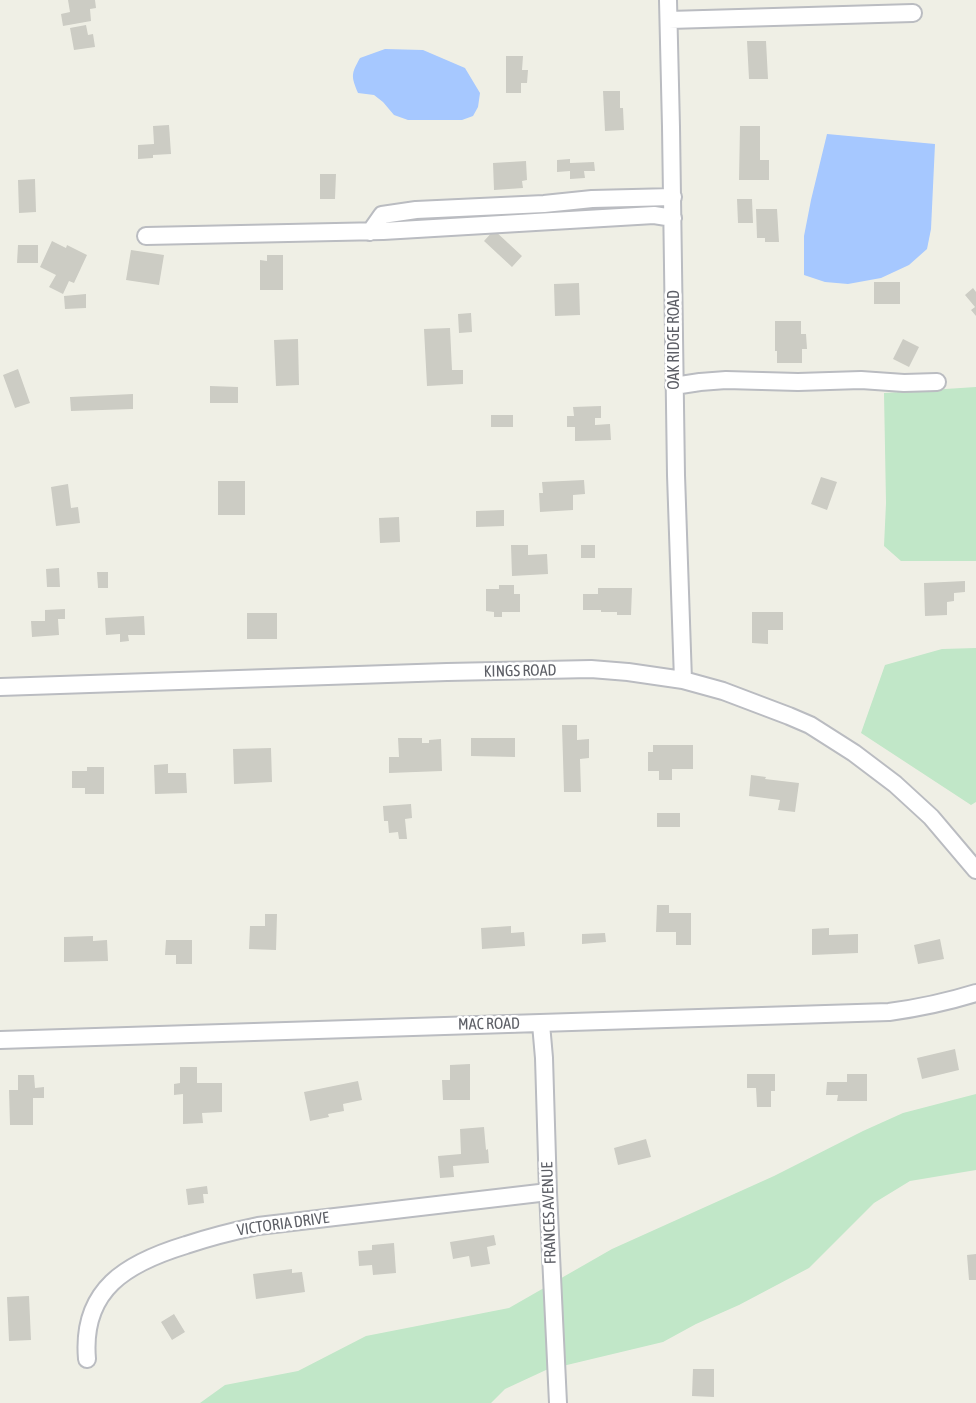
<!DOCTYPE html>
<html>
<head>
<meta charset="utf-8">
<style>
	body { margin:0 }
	canvas { display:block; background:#efefe5 }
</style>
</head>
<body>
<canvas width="976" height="1403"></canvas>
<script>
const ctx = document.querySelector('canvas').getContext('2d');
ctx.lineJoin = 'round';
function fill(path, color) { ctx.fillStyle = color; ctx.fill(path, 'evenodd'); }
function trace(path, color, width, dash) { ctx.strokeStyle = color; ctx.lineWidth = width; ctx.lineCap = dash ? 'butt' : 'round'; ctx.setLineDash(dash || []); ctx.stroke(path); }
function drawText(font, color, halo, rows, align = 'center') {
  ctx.font = font + ' "Asap Condensed",sans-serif'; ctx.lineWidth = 5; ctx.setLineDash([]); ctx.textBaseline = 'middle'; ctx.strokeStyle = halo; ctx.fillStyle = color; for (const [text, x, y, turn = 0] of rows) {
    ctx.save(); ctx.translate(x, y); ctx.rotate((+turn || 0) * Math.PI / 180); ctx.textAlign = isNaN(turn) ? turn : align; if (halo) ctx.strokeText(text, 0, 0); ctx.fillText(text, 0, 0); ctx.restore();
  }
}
fill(new Path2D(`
	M976,387V561H901L884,546L886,503L884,393Z
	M976,648V802L971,805L861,733L885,665L942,649Z
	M976,1094V1170L910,1181L874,1203L809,1268L739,1305L696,1324L663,1342L546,1370L505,1389L491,1403H200L225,1385L298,1371L366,1336L509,1308L612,1249L774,1176L863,1131L903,1113Z`), '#c1e7c8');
fill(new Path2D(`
	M385,49L423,50L465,68L480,93L478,107L473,116L462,120H408L394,115L383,102L374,95L358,93C351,76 351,74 360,58Z
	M827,134L935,144L931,229L927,249L909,265L881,278L848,284L825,282L804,275V236L811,200Z`), '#a6c8ff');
fill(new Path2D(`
	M68,0H95L96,8L90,9L91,21L63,26L61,14L70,12Z
	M86,25L88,35L93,34L95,47L74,50L70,28Z
	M747,41H766L768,79H749Z
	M506,56H523L522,70H528L527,83H521V93H506Z
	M603,91H620V108H623L624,130L605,131Z
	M169,125L171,154L153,155V158L138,159V145L154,144L153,126Z
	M740,126H760V160H769V180H739Z
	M570,159V163L594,162L595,171H584L585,178L570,179V171L557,172V160Z
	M526,161L527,180L522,181L523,188L494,190L493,163Z
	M320,174H336L335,199H320Z
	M35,179L36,212L19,213L18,180Z
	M737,199H752L753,223H738Z
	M756,209H777L779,242H765V238H757Z
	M494,230L522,256L512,267L484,241Z
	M52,241L66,248L67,245L87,255L74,283L69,281L63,294L49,287L56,275L40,267Z
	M18,245H38V263H17Z
	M131,250L164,255L159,285L126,280Z
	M267,255H283V290H260V260L267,261Z
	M874,282H900V304H874Z
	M579,283L580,315L555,316L554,284Z
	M973,288L976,292V316L971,310L975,307L965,295Z
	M86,294V308L65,309L64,296Z
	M471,313L472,332L459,333L458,314Z
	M775,321H801V334H806L807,349H802V363H777V351H775Z
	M450,328L452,370H463V384L427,386L424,329Z
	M298,339L299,385L276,386L274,340Z
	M903,339L919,347L909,367L893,359Z
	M18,369L30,403L15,408L3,375Z
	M210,386L238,387V403H210Z
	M133,394V409L71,411L70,397Z
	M601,406V418H595V425L610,424L611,440L575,441V427H567V416H574L573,407Z
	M491,415H513V427H491Z
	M821,477L837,482L827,510L811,504Z
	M584,480L585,494L573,495V510L540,512L539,493H543L542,482Z
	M218,481H245V515H218Z
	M68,484L71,508L78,507L80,523L56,526L51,487Z
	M504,510V526L476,527V511Z
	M399,517L400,542L380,543L379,518Z
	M511,545H528V555L547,554L548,574L512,576Z
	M581,545H595V558H581Z
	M59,568L60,587H47L46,569Z
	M97,572H108V588H98Z
	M965,581V592L954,593V601L947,602V615L925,616L924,583Z
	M499,585H514V594H520V612H502V617H494V612L486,611V589H499Z
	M598,588H632L631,615H617V612H601V610H583V594H598Z
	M65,609V619H58L59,635L32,637L31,621H45V610Z
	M752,612H783V630H768V644L752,643Z
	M247,613H277V639H247Z
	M144,616L145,635H128L129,641L120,642V634L106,635L105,618Z
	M562,725H577V740L589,739V758L580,759L581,792H564Z
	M398,738H422V743H429V740L441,739L442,771L389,773V757H399Z
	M471,738H515V757L471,756Z
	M653,745H693V769H672V780H659V771H648V752H653Z
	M271,748L272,782L234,784L233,749Z
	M168,764V773H186L187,793L155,794L154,765Z
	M87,767H104V794H85V788H72V771H87Z
	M751,775L766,777L765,779L799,783L795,812L778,810L780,800L749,796Z
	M411,804L412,818L405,819L407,839H399L398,832L389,833L388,821H384L383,806Z
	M657,813H680V827H657Z
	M657,905H669V913H691V945H676V932H656Z
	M265,914H277L276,950L249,949L250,926H265Z
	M511,926V933L524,932L525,946L482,949L481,928Z
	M829,928V935L858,934V953L812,955V929Z
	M605,933L606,942L582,944V934Z
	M93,936V941L107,940L108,961L64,962V937Z
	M940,939L944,959L918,964L914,945Z
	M166,940H192V964H176V955H165Z
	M955,1049L959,1070L922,1079L917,1058Z
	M470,1064V1100H443L442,1080H450V1065Z
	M180,1067H197V1083H222V1112L202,1113L203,1123L183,1124V1094L174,1095V1084L180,1083Z
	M747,1074H775V1091H771V1107H757L756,1088H747Z
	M847,1074H867V1101H837L838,1095H826L827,1082H847Z
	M18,1075H34L35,1088L44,1087V1098H33V1125H10L9,1090H18Z
	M358,1081L362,1100L343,1104L344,1111L328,1114L329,1117L310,1121L304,1092Z
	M484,1127L486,1150L488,1149L489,1163L453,1166L454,1177L440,1178L438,1156L461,1154L460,1129Z
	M646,1139L651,1157L618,1165L614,1148Z
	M207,1186L208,1194H203L204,1203L188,1205L186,1189Z
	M494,1235L496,1245L487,1247L490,1264L471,1267L469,1256L453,1259L450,1242Z
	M394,1243L396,1273L373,1275L372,1265L359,1266L358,1251L372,1250V1245Z
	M976,1254V1280H969L967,1255Z
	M292,1269V1273L302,1272L305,1292L256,1299L253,1274Z
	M29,1296L31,1340L9,1341L7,1297Z
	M174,1314L185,1332L172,1340L161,1322Z
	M693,1369H714V1397L692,1396Z`), '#ccccc4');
const minor = new Path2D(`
	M668,0L671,127L676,475L683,680
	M669,20L913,13
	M370,232L382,215L416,210L544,204L592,199L673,197
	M146,236L383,231L654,215L673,218
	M674,386L700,382L726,380L798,382L861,380L904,383L937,382
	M0,687L447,672L591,669L628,672L683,680L723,691L789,716L810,725L854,753L895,784L931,817L976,870
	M541,1024L544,1058L548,1192L558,1403
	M0,1040L889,1012C919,1008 947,1002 976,993
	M87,1359C81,1289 127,1263 186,1245C210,1237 234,1231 258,1226L548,1192`);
trace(minor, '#babcc1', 20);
trace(minor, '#fff', 16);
drawText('16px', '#5d5f66', '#fff', [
	["OAK RIDGE ROAD",674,340,-90],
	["KINGS ROAD",520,671,-1],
	["MAC ROAD",489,1024,-1],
	["FRANCES AVENUE",549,1213,-92],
	["VICTORIA DRIVE",283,1224,-8]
]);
</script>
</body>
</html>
